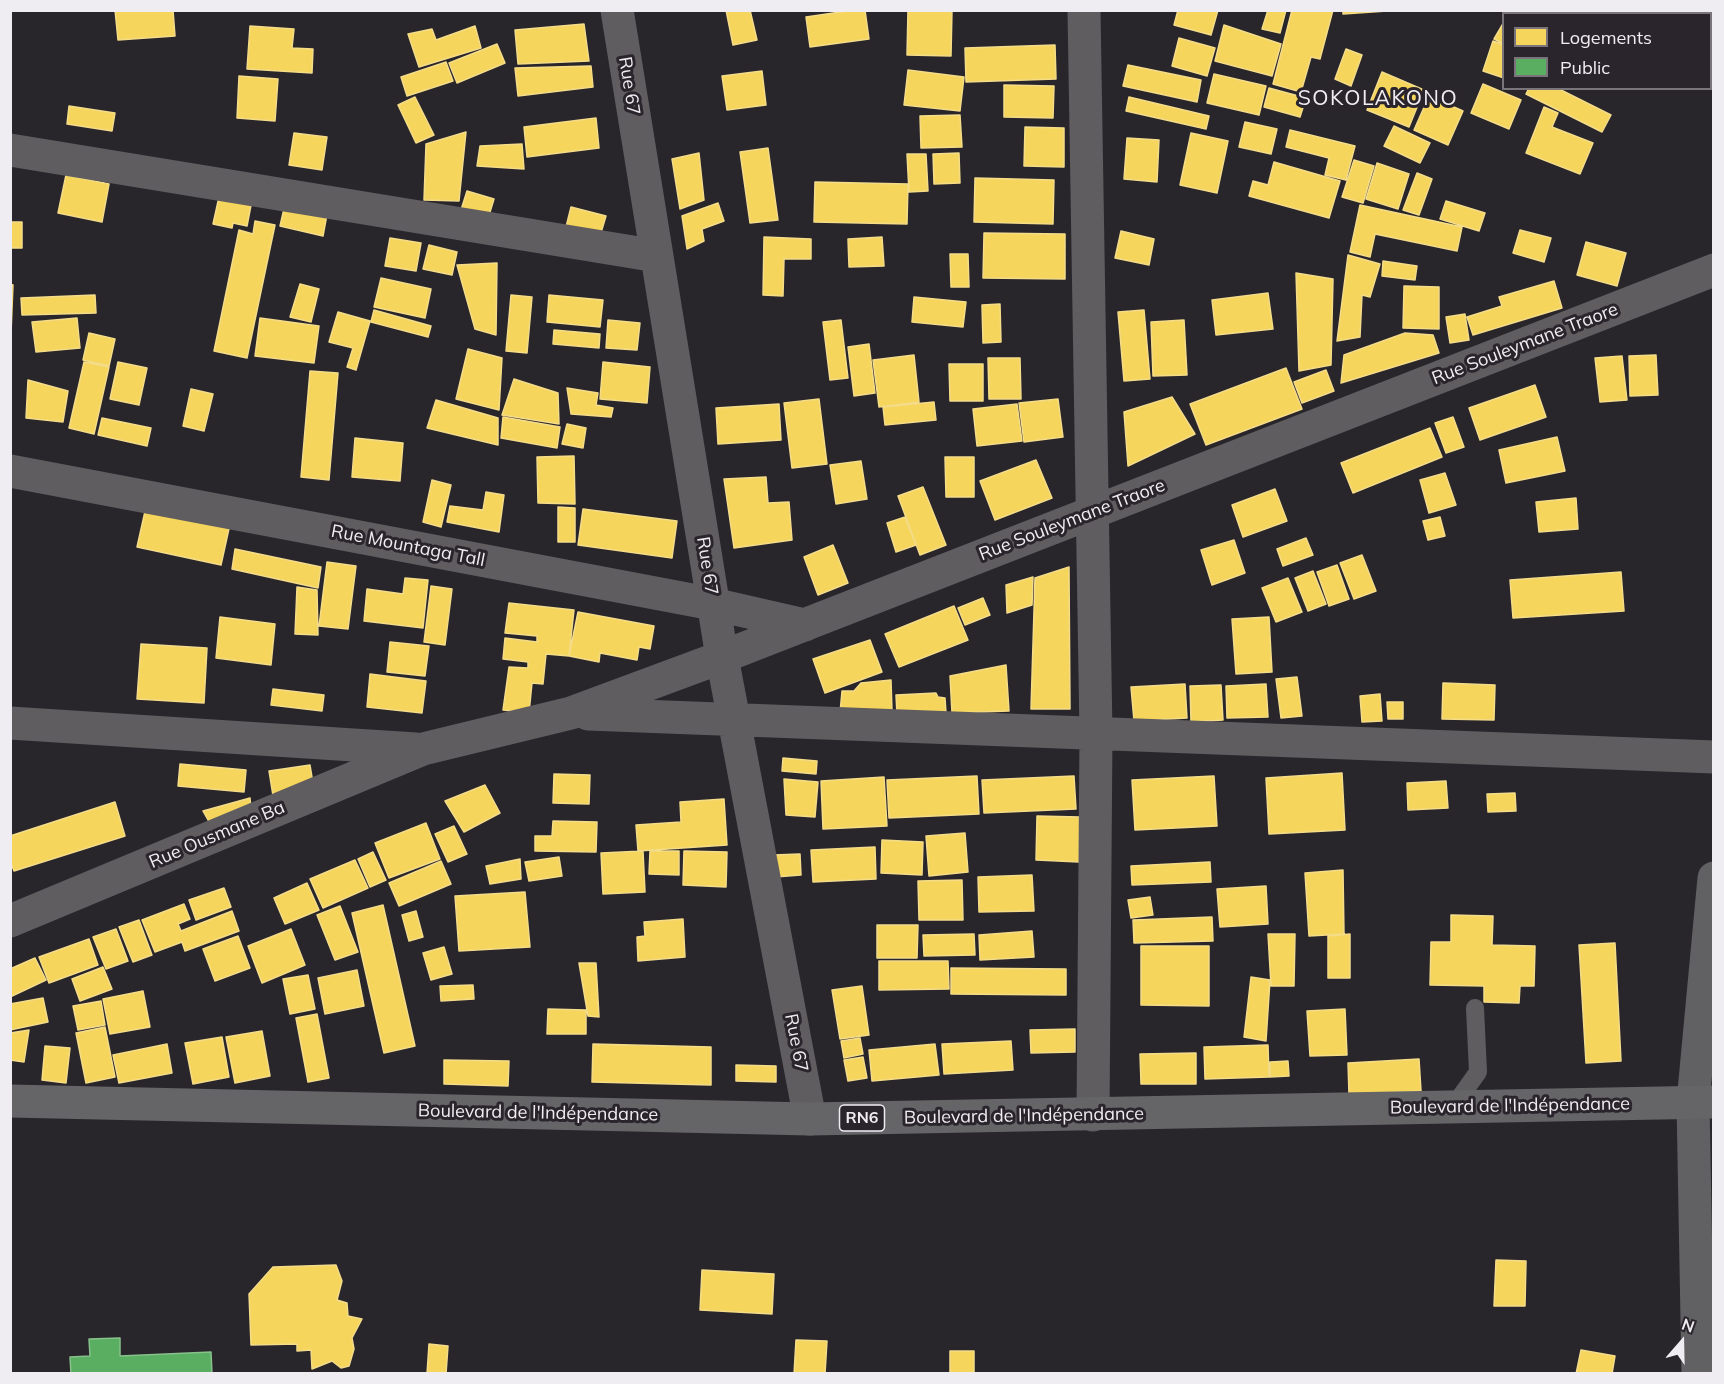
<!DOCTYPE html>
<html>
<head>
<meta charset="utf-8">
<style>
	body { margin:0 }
	#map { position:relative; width:1724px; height:1384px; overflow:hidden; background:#29262b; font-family:Mulish,sans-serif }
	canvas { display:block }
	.frame { position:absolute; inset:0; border:12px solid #f0edf2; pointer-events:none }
	.legend { position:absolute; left:1502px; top:12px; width:210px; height:78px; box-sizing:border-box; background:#2a252c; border:2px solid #79757b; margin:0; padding:8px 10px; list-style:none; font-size:18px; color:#f0edf2 }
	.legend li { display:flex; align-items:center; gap:12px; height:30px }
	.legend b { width:30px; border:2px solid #79757b }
	.north { position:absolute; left:1652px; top:1312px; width:60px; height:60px; -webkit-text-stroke:4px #2a252c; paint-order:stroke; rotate:20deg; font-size:16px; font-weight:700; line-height:24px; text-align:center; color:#f0edf2 }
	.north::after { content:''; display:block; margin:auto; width:21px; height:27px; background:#f0edf2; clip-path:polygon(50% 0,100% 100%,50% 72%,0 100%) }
</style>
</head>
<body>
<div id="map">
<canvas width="1724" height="1384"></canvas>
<div class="frame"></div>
<ul class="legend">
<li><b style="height:16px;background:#f6d55c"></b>Logements</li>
<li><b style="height:16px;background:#5aae61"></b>Public</li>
</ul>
<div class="north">N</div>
</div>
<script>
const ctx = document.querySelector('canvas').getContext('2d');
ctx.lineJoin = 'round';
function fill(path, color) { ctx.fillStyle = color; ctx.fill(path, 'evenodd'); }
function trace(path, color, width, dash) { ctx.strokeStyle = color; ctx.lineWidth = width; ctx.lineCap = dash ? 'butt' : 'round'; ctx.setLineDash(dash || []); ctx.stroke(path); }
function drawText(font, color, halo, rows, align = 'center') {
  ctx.font = font + ' Mulish,sans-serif'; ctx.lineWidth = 6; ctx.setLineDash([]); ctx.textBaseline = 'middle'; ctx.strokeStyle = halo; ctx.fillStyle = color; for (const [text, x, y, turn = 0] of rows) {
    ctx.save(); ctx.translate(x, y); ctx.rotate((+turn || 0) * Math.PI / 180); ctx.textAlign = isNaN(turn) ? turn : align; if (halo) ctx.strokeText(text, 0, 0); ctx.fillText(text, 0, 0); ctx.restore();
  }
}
const homes = new Path2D(`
	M115,10H173L175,36L118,40Z
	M726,10H750L757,40L733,45Z
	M854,10H865L869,39L810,47L806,17Z
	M908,10H952L951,56L907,55Z
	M1178,10H1218L1211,35L1174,25Z
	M1268,10H1286L1280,33L1262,29Z
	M1292,10H1333L1320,59L1311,57L1301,92L1273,84Z
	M1343,10H1402L1343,14Z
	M1554,10H1589L1587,14H1560Z
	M1504,22V44L1494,39Z
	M584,24L589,61L518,64L515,30Z
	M1224,25L1281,44L1272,76L1215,61Z
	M250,26L294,29L292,48L313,49L312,73L247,69Z
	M475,26L481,48L419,67L408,34L432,29L436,40Z
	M1179,38L1215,48L1207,76L1172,66Z
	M1493,41L1504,45V78L1483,71Z
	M497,44L505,63L457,83L449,63Z
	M1055,45L1056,79L966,82L965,48Z
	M1346,49L1362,55L1351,86L1335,79Z
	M446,62L453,81L407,96L401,77Z
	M1128,65L1201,80L1197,102L1123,86Z
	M591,66L593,87L518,96L515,68Z
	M908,70L964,77L960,111L904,105Z
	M762,71L766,105L727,110L722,76Z
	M1382,72L1424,90L1409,127L1367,110Z
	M1214,74L1266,86L1259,115L1207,103Z
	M239,76L278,79L275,121L237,118Z
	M1483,84L1521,100L1509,129L1471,113Z
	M1004,85L1054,86L1053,118L1004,117Z
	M1269,88L1306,98L1300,117L1264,107Z
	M1529,88H1557L1611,115L1602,132L1526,94Z
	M1429,96L1463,111L1448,145L1414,130Z
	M415,97L434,135L416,143L398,105Z
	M1129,97L1209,116L1206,129L1126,111Z
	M69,106L115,113L112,131L67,124Z
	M1544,107L1558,113L1552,127L1593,143L1580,174L1526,153Z
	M960,115L962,147L921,148L920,116Z
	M596,118L599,148L527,157L524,127Z
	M1245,122L1277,129L1271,154L1239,147Z
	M1394,126L1430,143L1420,163L1384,146Z
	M1025,127L1064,128V167L1024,166Z
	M1290,130L1355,146L1346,180L1325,175L1329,158L1286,147Z
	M466,132L459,201L424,200L426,144Z
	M294,133L327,137L322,170L289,165Z
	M1191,133L1228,141L1217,193L1180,185Z
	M1127,138L1159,140L1157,182L1124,179Z
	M522,144L524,169L477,166L480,146Z
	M768,148L778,220L750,223L740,152Z
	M699,153L704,200L680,209L672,159Z
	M959,153L960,183L934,184L933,154Z
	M907,154H926L928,191L909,192Z
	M1354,160L1374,166L1363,203L1342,197Z
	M1274,162L1340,181L1329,218L1249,196L1253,181L1268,185Z
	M1377,163L1409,174L1398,209L1366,199Z
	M1417,173L1432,179L1419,215L1403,210Z
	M66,175L109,184L102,222L58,213Z
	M975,178L1054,180L1053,224L974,222Z
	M815,182L908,184L907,224L814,222Z
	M221,188L253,195L247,226L233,223L232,228L213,224Z
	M467,191L494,199L487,222L460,213Z
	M286,200L328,209L323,236L280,226Z
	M1446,201L1485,213L1479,231L1440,219Z
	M718,203L724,221L702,229L704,241L687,249L682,216Z
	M1360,205L1462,227L1457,251L1375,234L1370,257L1350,252Z
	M571,207L606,216L600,236L566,227Z
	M255,221L275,225L247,358L214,351L239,230L253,234Z
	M10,222H22V248H10Z
	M1520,230L1551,238L1544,262L1513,253Z
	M1121,231L1154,239L1149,265L1115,258Z
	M984,233L1065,234V279L983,278Z
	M764,237L811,239V259H784L783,296L763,295Z
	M882,237L884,266L849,267L848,239Z
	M390,238L421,243L416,271L385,266Z
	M1586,242L1626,253L1617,286L1577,275Z
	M429,245L457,252L452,275L423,269Z
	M950,254H968L969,287H951Z
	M1348,255L1380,264L1370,297L1362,295L1360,337L1337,341Z
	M1383,261L1417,266L1415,280L1382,276Z
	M497,263L496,335L475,329L457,265Z
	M1296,273L1333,279L1331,365L1299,371Z
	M381,278L431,289L425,318L374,307Z
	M1554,281L1562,308L1473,335L1467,317L1502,306L1499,297Z
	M10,284L13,285L10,358Z
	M300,284L319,289L311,322L290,317Z
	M1404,286L1439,287V329L1403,328Z
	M1268,293L1273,329L1216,335L1212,300Z
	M95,295L96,313L22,315L21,298Z
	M511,295L532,297L527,353L506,351Z
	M549,295L603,300L600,327L547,322Z
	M914,297L966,302L963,327L912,322Z
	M1000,304L1001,342L983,343L982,305Z
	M374,310L431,326L428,337L371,322Z
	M1144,310L1150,379L1124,381L1118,312Z
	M338,312L370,321L356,370L347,367L353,348L329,342Z
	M1465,314L1469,340L1450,343L1446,317Z
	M77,318L80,348L36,352L32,322Z
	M260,318L319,326L314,363L255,356Z
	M608,320L640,323L637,350L606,348Z
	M841,320L848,378L830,380L823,322Z
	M1184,320L1187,375L1153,376L1151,322Z
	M554,330L600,334L599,348L553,344Z
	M89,333L115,339L109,366L83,360Z
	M1405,333L1433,335L1439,353L1341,383L1344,355Z
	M869,344L875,393L854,396L848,347Z
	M468,349L502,358L499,410L456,399Z
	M914,355L919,402L879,407L873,360Z
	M1656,355L1658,395L1630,396L1629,356Z
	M1622,356L1627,400L1600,402L1595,358Z
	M988,358H1020L1021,399H989Z
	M84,362L109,367L94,434L69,428Z
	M118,362L147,368L139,405L110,399Z
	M603,362L650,367L647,403L600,399Z
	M949,364H983V401H950Z
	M1286,368L1302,409L1206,445L1190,404Z
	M1326,370L1334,391L1302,403L1294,382Z
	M310,371L338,373L329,480L301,477Z
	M514,379L558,393L559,424L502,415Z
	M28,380L68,391L63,422L26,418Z
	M1535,385L1546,417L1480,440L1469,408Z
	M567,388L598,393L596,405L613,408L611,417L571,414Z
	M191,389L213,394L204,431L183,426Z
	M1172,397L1195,434L1128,466L1124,412Z
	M819,399L827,464L792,468L784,403Z
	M1058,399L1063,437L1024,442L1019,403Z
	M436,400L498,418V445L427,428Z
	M934,402L936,420L885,425L883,407Z
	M779,404L781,440L718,444L716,408Z
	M1017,404L1022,441L977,446L973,409Z
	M503,417L560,427L557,448L501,438Z
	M1453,417L1464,447L1446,453L1435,423Z
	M102,418L151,428L147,446L98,435Z
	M567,424L586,428L583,448L562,444Z
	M1430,428L1442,457L1353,493L1341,463Z
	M1557,437L1565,471L1506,483L1499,450Z
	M355,438L403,443L400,481L352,477Z
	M574,456L575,504L538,503L537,457Z
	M945,457H974V497H946Z
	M1036,460L1052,498L995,520L980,481Z
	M861,461L867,499L836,504L830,465Z
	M1445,473L1456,505L1429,513L1420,480Z
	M766,477L768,503L789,502L792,540L734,548L724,479Z
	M432,480L451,485L441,527L423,522Z
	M923,487L946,545L920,555L898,496Z
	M1275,489L1287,521L1243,537L1232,505Z
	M486,492L504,495L499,532L447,522L450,506L483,510Z
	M1576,498L1578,529L1539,532L1536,502Z
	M146,507L230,524L221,565L137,547Z
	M558,507L575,508V542H558Z
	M583,509L677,521L672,558L578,545Z
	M905,517L916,545L896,552L887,523Z
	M1440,517L1445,536L1428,540L1423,521Z
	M1306,538L1313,555L1283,566L1277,549Z
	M1234,540L1245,573L1212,585L1201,550Z
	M833,545L848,583L818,595L804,557Z
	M235,549L321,567L318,588L232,569Z
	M1362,555L1376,591L1354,599L1340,563Z
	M327,562L356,566L348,629L319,626Z
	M1337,565L1349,599L1329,606L1317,572Z
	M1069,567L1070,709H1031L1035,578Z
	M1313,571L1326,604L1308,611L1295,578Z
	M1621,572L1624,611L1513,618L1510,580Z
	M1033,577L1032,605L1007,613L1006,585Z
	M405,578L428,580L423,628L364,621L367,589L403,594Z
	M1288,578L1302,612L1276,622L1262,588Z
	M431,586L452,589L445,645L424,642Z
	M297,587L317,590L318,635L295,634Z
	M983,598L990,615L965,625L958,608Z
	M509,603L574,610L569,656L546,654L543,684L532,683L529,713L503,710L509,667L528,668V662L503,659L505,638L537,642V636L505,633Z
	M954,606L968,640L899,667L885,634Z
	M578,612L654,626L650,649L639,647L637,660L600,653L599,662L569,656Z
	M220,617L275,624L271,665L216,658Z
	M1269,617L1272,672L1236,674L1232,619Z
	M870,640L882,672L825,693L813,659Z
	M390,642L429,646L425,676L387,672Z
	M141,644L207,648L204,703L137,699Z
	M1006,665L1009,711L952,713L950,676Z
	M370,674L426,681L422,713L367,707Z
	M1297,677L1302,716L1281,718L1276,679Z
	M891,680L892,711L840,713L842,691H854L861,683Z
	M1443,683L1495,685L1494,720L1442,719Z
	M1185,684L1187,718L1134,721L1131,687Z
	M1266,684L1268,717L1227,718L1226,686Z
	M1221,685L1223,720L1191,722L1190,686Z
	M273,689L324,695L322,711L271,705Z
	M936,693L938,697L945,698L946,713L897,715L896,695Z
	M1380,694L1382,721L1362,722L1360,696Z
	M1387,702H1403V719H1388Z
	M783,758L817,761L816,774L782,771Z
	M180,764L246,770L244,792L178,786Z
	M310,765L315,795L274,802L269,771Z
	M1342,773L1345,830L1269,834L1266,778Z
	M554,774L590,775L589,804L553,803Z
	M977,776L979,814L889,818L887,780Z
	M1074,776L1076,809L984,813L982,780Z
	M1214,776L1217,826L1135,830L1132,780Z
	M884,777L887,826L823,829L821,781Z
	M784,779L818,782L815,817L786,815Z
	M1446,781L1448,808L1408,810L1407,783Z
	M485,785L500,813L464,832L445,801Z
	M1515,793L1516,811L1488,812L1487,794Z
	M250,798L252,817L212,827L203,811Z
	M724,799L727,845L638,851L636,825L681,822L680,802Z
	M115,802L125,836L14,871L10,861V836Z
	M1037,816L1080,817L1079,862L1036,860Z
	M553,821L597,822L596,852L535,851V836H552Z
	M426,823L440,859L389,878L375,843Z
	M454,826L467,854L448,862L435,834Z
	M965,833L968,872L929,876L926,836Z
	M882,840L923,842L922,875L881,873Z
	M875,847L876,879L813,882L811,850Z
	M643,851L645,892L603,894L601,853Z
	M650,851H679V875L649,874Z
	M684,851L727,852L726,887L683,885Z
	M373,852L386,880L370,887L358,859Z
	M800,854L801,875L775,877L773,855Z
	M559,857L562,876L529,881L525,862Z
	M520,859L521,879L490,884L486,866Z
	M355,860L368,888L323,908L310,879Z
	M441,861L451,884L399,906L389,883Z
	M1210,862L1211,882L1132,885L1131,866Z
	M1343,870L1344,934L1309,936L1305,873Z
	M1032,875L1034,911L979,912L978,877Z
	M962,880L963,920H919L918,881Z
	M307,883L319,910L285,924L274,898Z
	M1266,886L1268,924L1220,927L1217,889Z
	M224,888L231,907L196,920L189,900Z
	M525,892L530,947L459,951L455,896Z
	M1150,897L1153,915L1131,918L1128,900Z
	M184,904L190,919L178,924L181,931L232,911L239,931L185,951L182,942L155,952L142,920Z
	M383,905L415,1046L384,1053L352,913Z
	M340,906L358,952L335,960L317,915Z
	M416,911L423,937L409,941L402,915Z
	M1451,915L1493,916L1492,945L1535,946L1534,986H1520L1519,1003L1484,1002V986L1430,985L1431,942H1451Z
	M1212,917L1213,941L1134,943L1133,920Z
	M683,919L685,957L638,961L637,937L645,936L644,922Z
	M139,920L152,955L133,962L119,927Z
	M877,925H918L917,958H877Z
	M116,929L128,961L106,969L93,937Z
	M291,929L305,965L262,983L248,946Z
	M1032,931L1034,957L980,960L979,935Z
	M974,934L975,955L924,956L923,935Z
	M1268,934H1295L1294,986H1271Z
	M1350,934V978H1328V936Z
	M238,936L250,968L215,981L203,949Z
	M89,939L98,965L49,983L39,957Z
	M1615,943L1621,1061L1586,1063L1579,945Z
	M1141,946H1209V1006L1141,1005Z
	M444,947L452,974L431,980L423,953Z
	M35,958L46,980L10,997V969Z
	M879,961H948L949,989L879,990Z
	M579,963H596L599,1017L588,1016Z
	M103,967L112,989L80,1001L72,979Z
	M951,968L1066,969V995L951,994Z
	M357,970L364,1006L325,1014L318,978Z
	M308,975L315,1009L290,1014L283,979Z
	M1251,977L1270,980L1266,1041L1244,1037Z
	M473,985L474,999L441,1001L440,986Z
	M862,986L869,1035L840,1039L832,990Z
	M143,991L150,1027L110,1034L103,999Z
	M43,998L48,1022L10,1030V1004Z
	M101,1001L105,1025L78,1030L73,1006Z
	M548,1009L586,1010V1034H547Z
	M1345,1009L1347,1055L1310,1056L1307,1011Z
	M317,1014L329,1078L308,1082L296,1018Z
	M105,1027L115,1077L86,1083L76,1033Z
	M1075,1029V1052L1031,1053L1030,1030Z
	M29,1030L24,1062L10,1060V1033Z
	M262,1031L270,1076L235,1083L226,1037Z
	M222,1037L229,1077L193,1084L185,1043Z
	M860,1038L863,1054L844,1058L841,1041Z
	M1011,1041L1013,1070L944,1074L942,1044Z
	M167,1044L172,1073L119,1083L113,1055Z
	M593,1044L711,1047V1085L592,1082Z
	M935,1044L939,1075L872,1081L869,1050Z
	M1268,1045L1269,1077L1205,1079L1204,1047Z
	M45,1046L70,1048L66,1083L42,1080Z
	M1196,1053V1084H1141L1140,1054Z
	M863,1057L867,1078L848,1081L844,1060Z
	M1419,1059L1421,1091L1349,1095L1348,1063Z
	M444,1060L509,1061L508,1086L444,1084Z
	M1288,1061L1289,1076L1270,1077V1062Z
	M736,1065L776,1066V1082L736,1081Z
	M1496,1260L1526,1261L1525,1306H1494Z
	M336,1265L342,1281L337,1300L347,1303L348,1316L362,1319L352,1338L354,1349L349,1366L341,1368L332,1361L312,1369L311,1350L297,1351V1344L251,1345L249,1294L273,1267Z
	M702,1270L774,1274L772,1314L700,1310Z
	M796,1340L827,1341L825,1374H794Z
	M429,1344L448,1346L446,1374H427Z
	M1581,1350L1615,1356L1612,1374H1576Z
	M950,1351H974V1374H950Z`);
fill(homes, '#f6d55c');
trace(homes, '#f4dc89', 1.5);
const public = new Path2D(`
	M120,1338V1356L211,1352L212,1374H71L70,1357L90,1356L89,1339Z`);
fill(public, '#5aae61');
trace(public, '#87c18c', 1.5);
trace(new Path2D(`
	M1453,1107L1478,1072L1475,1008`), '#5f5d60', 18);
trace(new Path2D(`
	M617,10L722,657L810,1119
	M1084,10L1096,734L1093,1115
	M10,150L657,256
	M10,471L713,604L805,625
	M588,714L1714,757
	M10,723L416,749
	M10,921L423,749L571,713L722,657L1714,270`), '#5f5d60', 33);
trace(new Path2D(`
	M1698,1374L1693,1102L1714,878`), '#616062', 33);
trace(new Path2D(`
	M10,1101L810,1119L1714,1102`), '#656467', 33);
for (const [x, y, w] of [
	[862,1118,45]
]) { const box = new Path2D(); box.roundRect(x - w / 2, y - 13, w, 26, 4.5); ctx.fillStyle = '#2a252c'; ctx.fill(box); trace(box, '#f0edf2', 1.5); }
drawText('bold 16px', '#f0edf2', null, [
	["RN6",862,1118]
]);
drawText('18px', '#f0edf2', '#2a252c', [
	["Rue 67",629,86,81],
	["Rue Souleymane Traore",1525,344,-21],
	["Rue Souleymane Traore",1072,520,-21],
	["Rue Mountaga Tall",408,546,11],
	["Rue 67",707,566,81],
	["Rue Ousmane Ba",217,835,-23],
	["Rue 67",796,1043,79],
	["Boulevard de l'Indépendance",1510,1106,-1],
	["Boulevard de l'Indépendance",538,1113,1],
	["Boulevard de l'Indépendance",1024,1116,-1]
]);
ctx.letterSpacing = '1.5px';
drawText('21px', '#f0edf2', '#2a252c', [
	["SOKOLAKONO",1378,99]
]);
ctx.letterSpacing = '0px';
</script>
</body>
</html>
